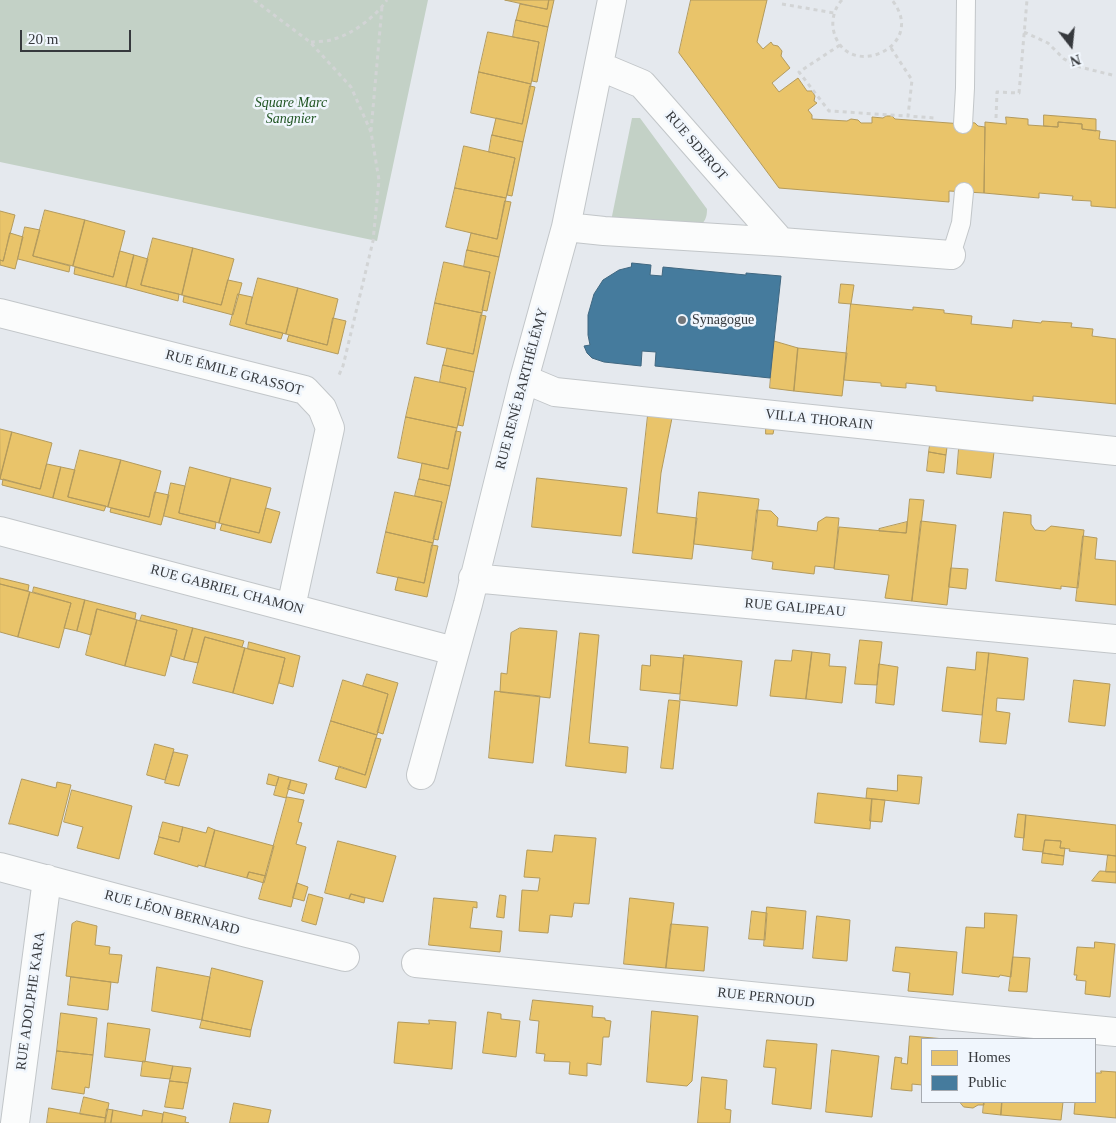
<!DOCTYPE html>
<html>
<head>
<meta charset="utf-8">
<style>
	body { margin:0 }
	#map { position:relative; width:1116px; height:1123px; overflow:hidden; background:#e5e9ee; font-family:Georgia,serif }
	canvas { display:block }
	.legend { position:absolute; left:921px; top:1038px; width:175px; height:65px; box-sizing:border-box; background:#f0f6fd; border:1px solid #a6aab0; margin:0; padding:6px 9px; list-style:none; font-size:15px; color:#36393d }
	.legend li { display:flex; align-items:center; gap:10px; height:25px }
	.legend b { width:25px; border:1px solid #a6aab0 }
	.north { position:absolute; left:1046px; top:20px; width:50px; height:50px; -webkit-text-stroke:4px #f0f6fd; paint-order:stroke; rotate:164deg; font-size:14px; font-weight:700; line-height:20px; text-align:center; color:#36393d }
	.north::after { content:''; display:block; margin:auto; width:18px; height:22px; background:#36393d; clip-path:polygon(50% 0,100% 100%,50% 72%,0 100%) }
	.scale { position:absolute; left:20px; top:30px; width:111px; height:22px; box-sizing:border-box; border:2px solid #36393d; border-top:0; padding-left:6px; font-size:15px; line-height:18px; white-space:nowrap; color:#36393d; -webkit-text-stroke:4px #f0f6fd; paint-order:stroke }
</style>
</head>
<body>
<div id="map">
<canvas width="1116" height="1123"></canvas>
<ul class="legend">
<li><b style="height:14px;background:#e9c46a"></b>Homes</li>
<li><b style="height:14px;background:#457b9d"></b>Public</li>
</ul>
<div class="north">N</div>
<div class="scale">20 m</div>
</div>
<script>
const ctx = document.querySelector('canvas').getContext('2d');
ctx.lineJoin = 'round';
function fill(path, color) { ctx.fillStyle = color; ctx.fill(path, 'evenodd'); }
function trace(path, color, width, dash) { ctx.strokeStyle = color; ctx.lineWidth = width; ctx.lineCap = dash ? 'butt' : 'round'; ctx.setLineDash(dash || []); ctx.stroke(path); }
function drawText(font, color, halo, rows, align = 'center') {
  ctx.font = font + ' Georgia,serif'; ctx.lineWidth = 5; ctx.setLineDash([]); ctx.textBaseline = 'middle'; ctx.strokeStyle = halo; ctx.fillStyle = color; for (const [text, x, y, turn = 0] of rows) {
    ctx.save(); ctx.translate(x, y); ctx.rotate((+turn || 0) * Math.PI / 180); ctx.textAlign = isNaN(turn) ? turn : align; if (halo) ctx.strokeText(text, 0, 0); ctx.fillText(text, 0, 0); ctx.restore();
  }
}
fill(new Path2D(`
	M0,0H428L377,241L0,162Z
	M632,118H640L707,209C707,218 705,222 698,227L611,221Z`), '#c3d1c6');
const homes = new Path2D(`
	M505,0H549L547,9Z
	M549,0H554L548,27L516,20L520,4L547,9Z
	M691,0H767L757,42L763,49L771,42L773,45L778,46L782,51L781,56L790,68L772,83L779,92L798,78L807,91H812L815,96L814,101L817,103L808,110L812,115V119L847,121L851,119L858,120L861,123H872V117L883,118L886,116H892L895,119L963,124L968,122L975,123L978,126L985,127L984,193L949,191V202L779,188L679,53Z
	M516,20L548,27L537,82L532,81L539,42L513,37Z
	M488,32L539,42L531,84L479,72Z
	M479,72L531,84L522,124L471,113Z
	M530,86L535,87L523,142L492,135L496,118L522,124Z
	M1044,115L1096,119V131L1082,129V124L1058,122V127L1044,126Z
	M1006,117L1028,119V125L1058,127V122L1082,124V129L1100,131L1099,139L1116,141V208L1091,206V201L1072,200L1073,196L1039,193V198L984,193L985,122L1006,124Z
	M492,135L523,142L512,196L507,195L515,158L489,152Z
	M464,146L515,158L506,198L455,188Z
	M455,188L506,198L497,239L446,227Z
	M505,201L511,202L499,257L467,250L471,233L497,239Z
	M45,210L85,220L73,266L33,256Z
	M0,211L15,215L3,261L0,260Z
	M85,220L125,231L113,277L73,266Z
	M25,227L40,230L33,256L70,266L69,272L18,259Z
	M10,233L23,237L15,269L0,265V260L3,261Z
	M153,238L193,248L182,295L141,285Z
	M193,248L234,259L221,305L182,295Z
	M467,250L499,257L487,311L482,310L490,272L464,267Z
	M120,251L134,255L126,287L74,274L75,267L113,277Z
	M134,255L148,259L141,285L179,294L178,301L126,287Z
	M444,262L490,272L482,313L435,303Z
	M258,278L298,288L286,334L246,324Z
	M228,280L242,283L233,315L183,302L184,296L221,305Z
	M841,284L854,285L851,304L839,303Z
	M298,288L338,299L327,345L286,334Z
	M238,294L252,297L246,324L283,333L281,339L230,325Z
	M435,303L482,313L473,354L427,344Z
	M851,304L913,310V307L944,310V313L972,316L971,324L992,326L1012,328L1013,320L1041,323L1042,321L1072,323L1071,327L1093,329L1092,336L1116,339V404L1033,396V401L936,391V386L906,383V388L881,386V383L844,380Z
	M481,315L486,316L474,372L443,365L447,348L473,354Z
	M333,318L346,321L338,354L287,341L289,335L327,345Z
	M774,341L798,348L794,391L770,388Z
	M798,348L847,353L842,396L794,391Z
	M443,365L474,372L463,426L458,425L466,388L440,382Z
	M415,377L466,388L457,428L406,417Z
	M648,415L672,418L661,473L657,513L697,518L692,559L633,553Z
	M406,417L457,428L448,469L398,458Z
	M766,428L774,429L773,434H766Z
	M0,429L12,432L0,479Z
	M456,431L461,432L450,486L419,479L422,463L448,469Z
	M12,432L52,443L40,489L0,479Z
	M930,445L947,447L946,455L929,452Z
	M959,448L994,452L991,478L957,474Z
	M80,450L121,460L108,507L68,497Z
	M929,452L946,455L944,473L927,471Z
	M121,460L161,471L149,517L108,507Z
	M47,464L61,467L53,498L2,485L3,479L40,489Z
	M61,467L75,470L68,497L106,506L104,511L53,498Z
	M190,467L231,478L219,523L179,513Z
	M231,478L271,488L259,533L219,523Z
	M537,478L627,488L621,536L532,527Z
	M419,479L450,486L438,540L433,539L442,502L415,496Z
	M171,483L185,486L179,513L216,522L215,529L164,516Z
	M155,492L169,495L161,525L110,512L111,508L149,517Z
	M395,492L442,502L433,543L386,532Z
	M699,492L759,499L753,551L694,544Z
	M910,499L924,500L912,601L885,598L889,575L834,569L839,527L906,533Z
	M266,508L280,512L271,543L220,530L222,524L259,533Z
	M757,510L771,511L778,518L777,526L817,531L818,522L826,517L839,518L834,568L815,566L814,574L772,569L773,562L752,559Z
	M1004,512L1031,515V524L1035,530L1045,531L1051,526L1084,530L1078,588L1061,586V589L996,581Z
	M921,521L956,525L947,605L912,601Z
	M907,522L906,533L879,531V529Z
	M386,532L433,543L424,583L377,573Z
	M1083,536L1097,538L1095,559L1116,561V605L1076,601Z
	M432,545L438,546L427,597L395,590L398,577L424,583Z
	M951,568L968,569L966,589L949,587Z
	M0,578L29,585L28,591L0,584Z
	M0,584L30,592L18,637L0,632Z
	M34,587L85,600L77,631L64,628L71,603L33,592Z
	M30,592L71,603L59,648L18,637Z
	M85,600L136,613L135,619L97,609L91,635L77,631Z
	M97,609L137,620L125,666L86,655Z
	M142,615L193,628L184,660L171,656L177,630L140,621Z
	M137,620L177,630L165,676L125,666Z
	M193,628L244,641L242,647L205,637L198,663L184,660Z
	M520,628L557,631L550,698L500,692L501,673L507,674L511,633Z
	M580,633L599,635L589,743L628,747L626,773L566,766Z
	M205,637L245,648L233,693L193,683Z
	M860,640L882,642L877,685L855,684Z
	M249,642L300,656L293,687L279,683L285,658L248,649Z
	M245,648L285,658L273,704L233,693Z
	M793,650L812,652L806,699L770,696L775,660L791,661Z
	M812,652L830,654L829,666L846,667L842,703L806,699Z
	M977,652L989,653L982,715L942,711L947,667L975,670Z
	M989,653L1028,658L1024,700L997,698L996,711L1010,713L1006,744L980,742Z
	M651,655L684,658L680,694L640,690L642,665L650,666Z
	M684,655L742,661L737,706L680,700Z
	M879,664L898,667L894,705L876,703Z
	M367,674L398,683L383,734L377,732L388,694L363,686Z
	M343,680L388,694L377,735L331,721Z
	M1074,680L1110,684L1105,726L1069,722Z
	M495,691L540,696L533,763L489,758Z
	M669,700L680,701L673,769L661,768Z
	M331,721L377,735L365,775L319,761Z
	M376,738L381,739L366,788L335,779L339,766L365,775Z
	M155,744L174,749L165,780L147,775Z
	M174,752L188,755L179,786L165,783Z
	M269,774L279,777L276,786L267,784Z
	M898,775L922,777L919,804L866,798L867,788L897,791Z
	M279,777L291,780L286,798L274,795Z
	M22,779L56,788L57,782L71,785L58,836L12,824H9Z
	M291,780L307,784L304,794L288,789Z
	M72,790L132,806L119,859L77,848L83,827L64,822Z
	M818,793L872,799L870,829L815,823Z
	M287,797L304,800L298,822L302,823L296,844L306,847L291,907L259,899Z
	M872,799L885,800L882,822L870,821Z
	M1018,814L1026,815L1024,838L1015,837Z
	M1026,815L1116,825V856L1069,851L1070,849L1060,848L1061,841L1045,840L1043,852L1023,850Z
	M163,822L183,827L179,842L159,837Z
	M183,827L206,833L208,827L215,830L205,867L198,865V867L154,854L159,837L179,842Z
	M215,830L274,846L266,876L249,872L247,878L205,867Z
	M555,835L596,838L589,904L574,903L572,917L550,915L548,933L519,931L522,890L538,891L540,878L524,877L527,850L552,852Z
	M1045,840L1061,841L1060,848H1065L1064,856L1043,853Z
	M338,841L396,856L383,902L351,894L349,899L325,893Z
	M1043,853L1064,856L1063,865L1042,863Z
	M1108,855L1116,856V872H1106Z
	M1100,871L1116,872V883L1092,881Z
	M249,872L266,876L264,883L247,878Z
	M297,883L308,887L304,901L293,898Z
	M309,894L323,898L316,925L302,921Z
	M351,894L365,898L364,903L349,899Z
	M500,895L506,896L504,918L497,917Z
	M434,898L477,902V908L473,907L470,928L502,931L500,952L429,945Z
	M630,898L674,903L666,968L624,964Z
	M767,907L806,911L803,949L764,946Z
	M752,911L767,913L765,940L749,939Z
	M985,913L1017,915L1011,977L1000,975L999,977L962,973L966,927L984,928Z
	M817,916L850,920L847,961L813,958Z
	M77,921L97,926L95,945L110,947L109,954L122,955L118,983L66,976L72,924Z
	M671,924L708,927L704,971L666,968Z
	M1095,942L1115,944L1110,997L1085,994L1086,981L1076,980L1077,975H1074L1077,947L1094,948Z
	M896,947L957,952L953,995L908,991L910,973L893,971Z
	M1013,957L1030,958L1027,992L1009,991Z
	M157,967L210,977L202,1020L152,1011Z
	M212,968L263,981L251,1030L202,1020Z
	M71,977L111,982L108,1010L68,1005Z
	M533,1000L593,1006L592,1017L605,1018V1020L611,1021L609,1037H603L601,1065L587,1063V1076L569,1074L570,1062L544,1061L545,1054L536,1053L539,1021L530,1020Z
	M652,1011L698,1016L692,1081L687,1086L647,1082Z
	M488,1012L501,1014V1019L520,1021L516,1057L483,1053Z
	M61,1013L97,1018L93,1055L57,1051Z
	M202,1020L251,1030L250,1037L200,1028Z
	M429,1020L456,1022L452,1069L394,1063L398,1022L429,1024Z
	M108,1023L150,1029L145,1062L105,1057Z
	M910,1036L945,1039H922V1085L912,1084V1091L891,1089L895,1057L902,1058L901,1063L907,1064Z
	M767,1040L817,1044L811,1109L772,1104L776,1068L764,1067Z
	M832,1050L879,1056L872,1117L826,1112Z
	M57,1051L93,1055L89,1088L85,1087L84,1094L52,1089Z
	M143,1061L173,1066L170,1079L141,1076Z
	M173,1066L191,1068L188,1083L170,1081Z
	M1101,1071L1116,1072V1118L1074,1114L1075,1102H1095V1073H1101Z
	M702,1077L727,1080L725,1109L731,1110L730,1123H698Z
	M170,1081L188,1083L183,1109L165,1107Z
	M84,1097L109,1103L106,1118L80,1114Z
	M960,1102H984V1105H978L973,1108L964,1107Z
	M984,1102H1002L1001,1115L983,1113Z
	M1002,1102H1063L1061,1120L1001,1115Z
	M234,1103L271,1110L268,1123H230Z
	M49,1108L106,1118L105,1123H47Z
	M107,1109L113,1110L111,1123H105Z
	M113,1110L142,1116L143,1110L163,1114L162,1123H111Z
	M164,1112L186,1117L185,1122L189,1123H162Z`);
fill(homes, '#e9c46a');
trace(homes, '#b39a5c', 1);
const public = new Path2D(`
	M632,263L651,265L650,275L662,276L663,267L746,275V273L781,276L770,378L655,366L656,352L642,351L641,366L604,362L592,358L587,353L584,346L590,345L588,335V315L594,294L603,280L619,270L631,267Z`);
fill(public, '#457b9d');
trace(public, '#406780', 1);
const service = new Path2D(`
	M963,124L965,88L966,0
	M951,255L961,223L964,192`);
const minor = new Path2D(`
	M599,66L642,84L781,242
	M566,227L604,231L781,242L951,255
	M0,313L305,390L322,408L330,428L291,607
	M524,379L555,392L1116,451
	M0,531L454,651
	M473,578L1116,639
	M421,775L468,604L524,379L566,227L612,0
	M0,867L247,933L345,957
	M416,963L1116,1032
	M15,1123L47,879`);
trace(service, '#c2c6c9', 20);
trace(minor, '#c2c6c9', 30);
trace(new Path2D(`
	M254,0L310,42L351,87L371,132L379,180L373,241L343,366L338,377
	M842,0C835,7 832,18 833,28C843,84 930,48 892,0
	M782,4L834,13
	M1024,32L1048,43L1064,59L1080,67L1116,76
	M311,42C318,41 327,42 334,39C353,34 376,16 387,0
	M840,45L799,72L829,111L908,116
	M891,48L912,80L908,116L935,118
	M996,118L997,92L1019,93L1027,0
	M371,131L382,7`), '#d2d4d5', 3, [4, 4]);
trace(service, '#fbfcfc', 18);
trace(minor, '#fbfcfc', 28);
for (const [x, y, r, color] of [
	[682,320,5,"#73777b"]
]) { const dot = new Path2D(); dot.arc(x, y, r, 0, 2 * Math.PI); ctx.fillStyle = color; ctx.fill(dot); trace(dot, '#f0f6fd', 2); }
drawText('italic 14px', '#205522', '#f0f6fd', [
	["Square Marc",291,103],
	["Sangnier",291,119]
]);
drawText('14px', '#36393d', '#f0f6fd', [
	["RUE SDEROT",696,146,49],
	["RUE ÉMILE GRASSOT",234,373,15],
	["RUE RENÉ BARTHÉLÉMY",522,389,-75],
	["VILLA THORAIN",819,420,6],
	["RUE GABRIEL CHAMON",227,590,15],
	["RUE GALIPEAU",795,608,5],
	["RUE LÉON BERNARD",172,913,15],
	["RUE PERNOUD",766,998,6],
	["RUE ADOLPHE KARA",31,1001,-82]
]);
drawText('14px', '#36393d', '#f0f6fd', [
	["Synagogue",692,320]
], 'left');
</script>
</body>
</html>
